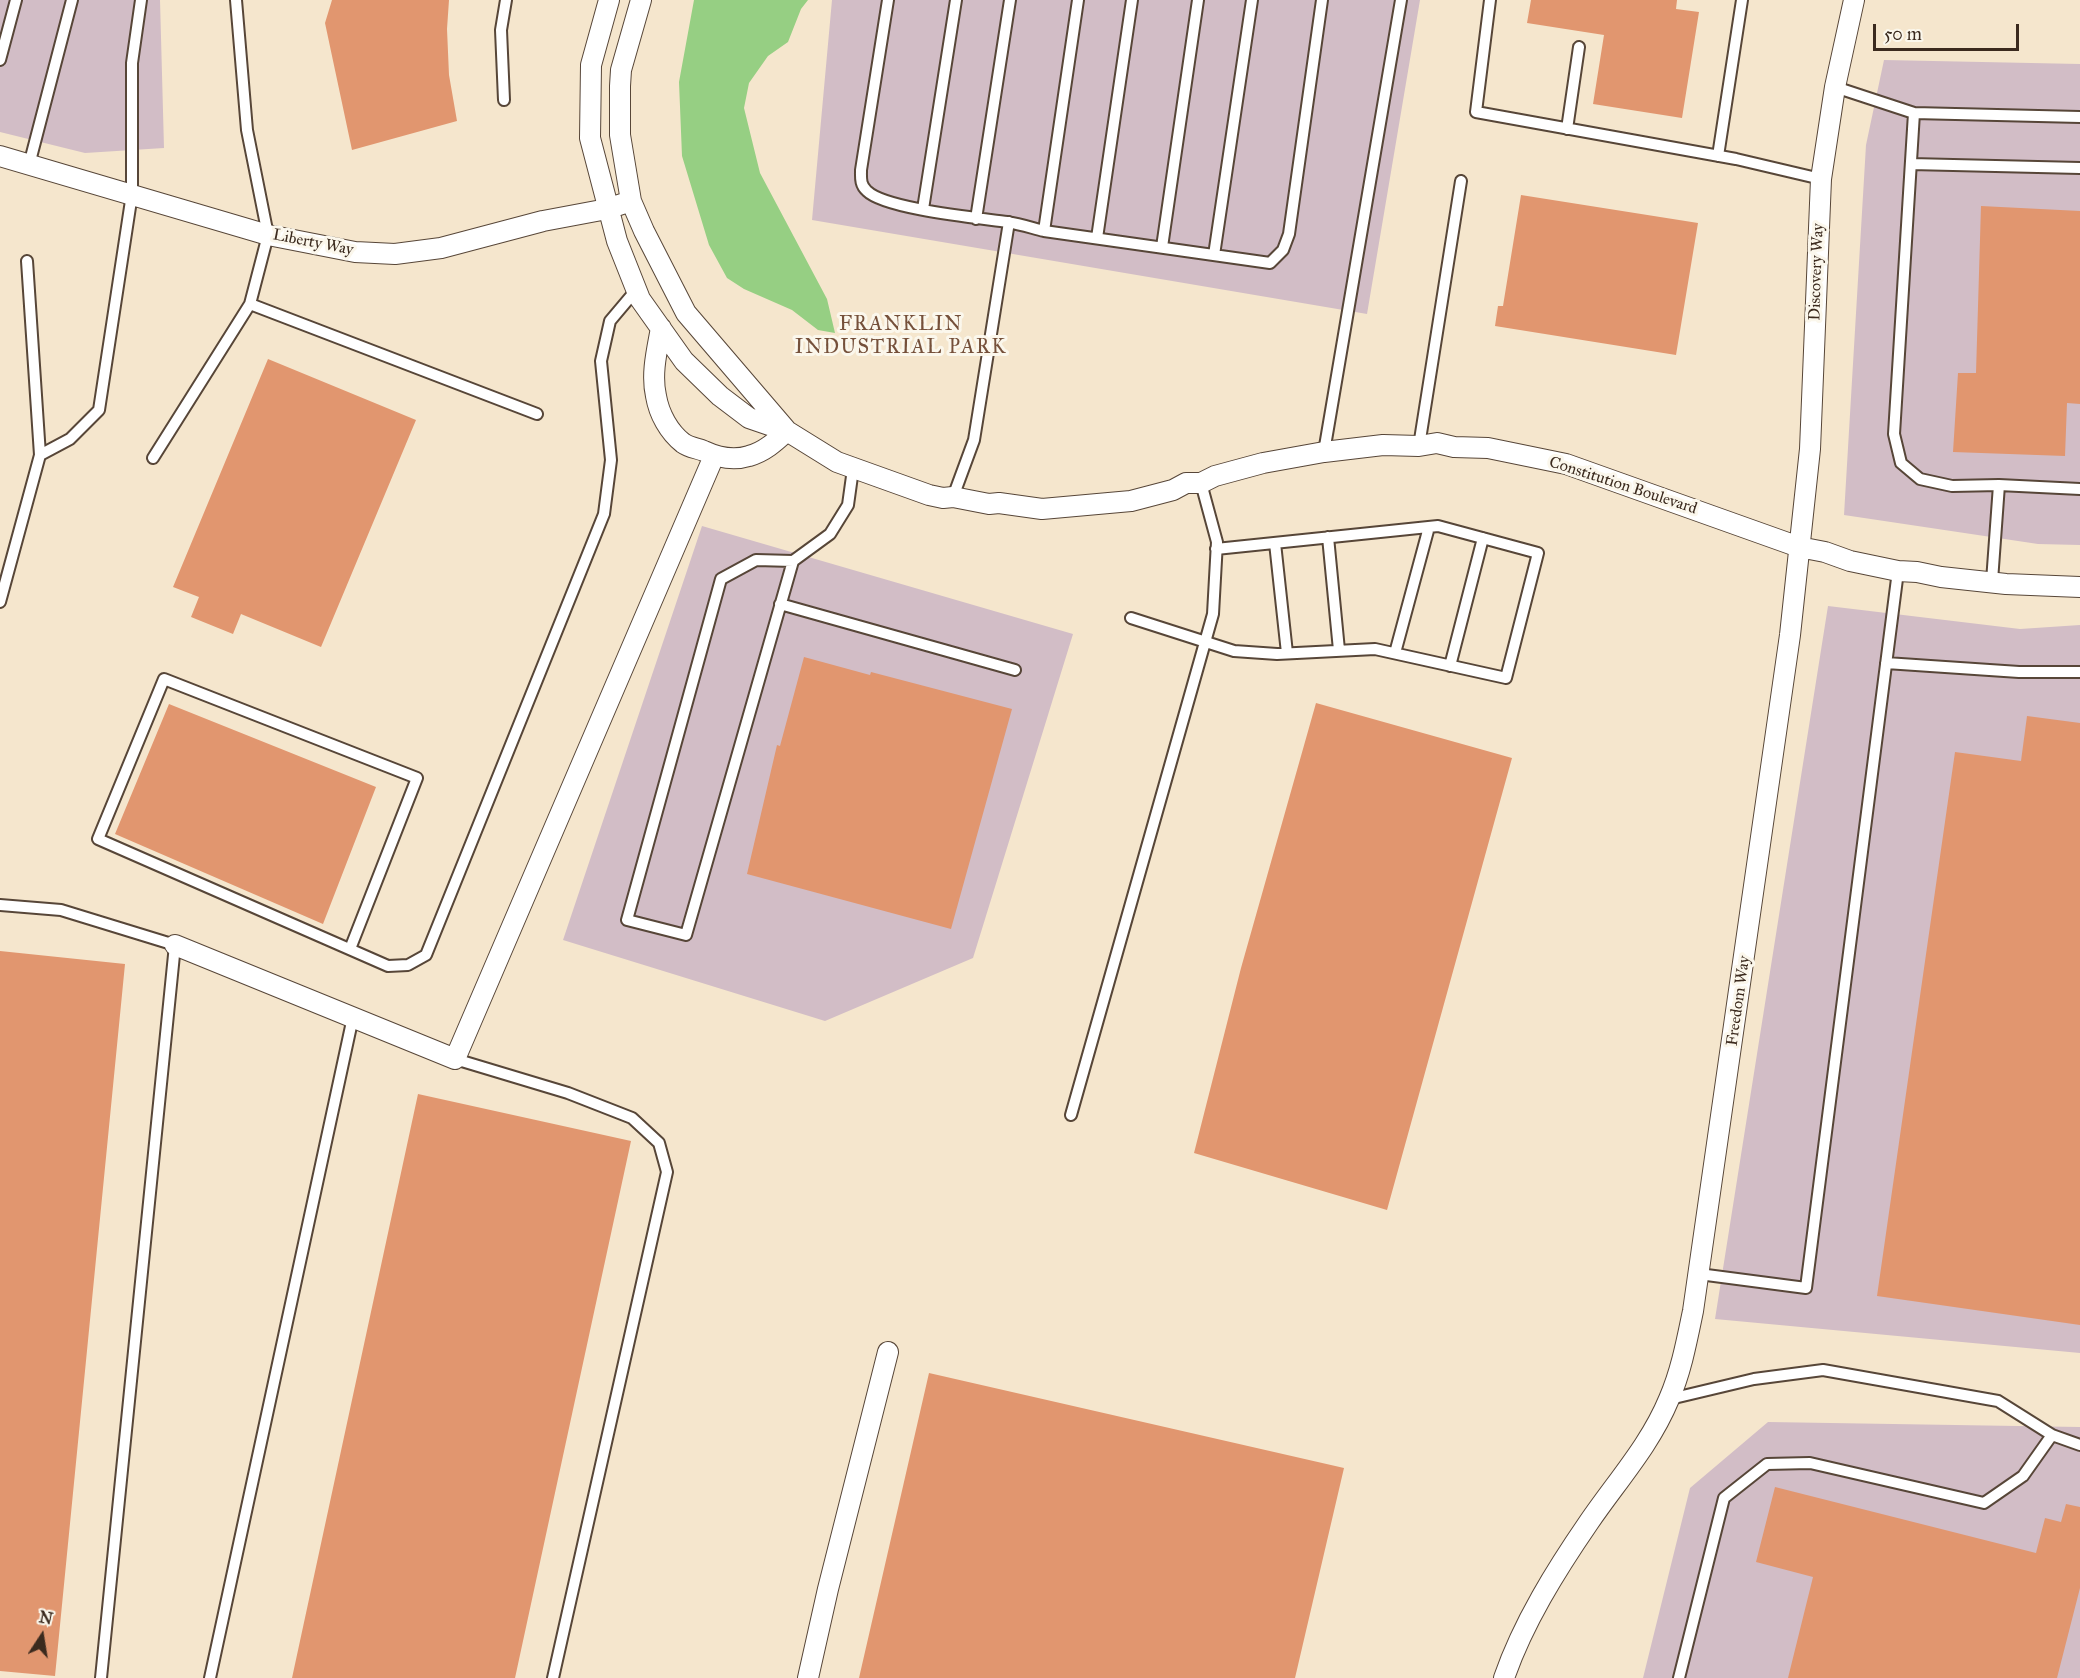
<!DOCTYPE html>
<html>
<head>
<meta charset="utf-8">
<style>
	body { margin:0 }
	#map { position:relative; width:2080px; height:1678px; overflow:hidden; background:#f5e6cd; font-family:"IM FELL Great Primer",serif }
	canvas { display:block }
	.north { position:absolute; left:12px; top:1606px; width:60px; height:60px; -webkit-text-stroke:4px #fbf7ec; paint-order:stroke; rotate:12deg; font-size:16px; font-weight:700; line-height:24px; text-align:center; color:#3b2a1e }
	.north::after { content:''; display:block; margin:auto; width:21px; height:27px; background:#3b2a1e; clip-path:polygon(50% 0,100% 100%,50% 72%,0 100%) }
	.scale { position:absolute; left:1873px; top:24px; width:146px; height:27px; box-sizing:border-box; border:3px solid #3b2a1e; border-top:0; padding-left:8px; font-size:18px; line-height:21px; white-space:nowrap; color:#3b2a1e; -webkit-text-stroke:4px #fbf7ec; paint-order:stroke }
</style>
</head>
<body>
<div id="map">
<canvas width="2080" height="1678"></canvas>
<div class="north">N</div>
<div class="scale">50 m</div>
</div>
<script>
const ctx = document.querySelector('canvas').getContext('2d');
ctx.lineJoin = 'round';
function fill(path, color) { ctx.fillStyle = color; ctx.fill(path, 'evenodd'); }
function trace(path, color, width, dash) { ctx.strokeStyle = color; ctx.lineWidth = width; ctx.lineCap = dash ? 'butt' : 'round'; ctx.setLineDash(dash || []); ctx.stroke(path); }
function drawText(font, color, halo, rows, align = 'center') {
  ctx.font = font + ' "IM FELL Great Primer",serif'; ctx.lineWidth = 6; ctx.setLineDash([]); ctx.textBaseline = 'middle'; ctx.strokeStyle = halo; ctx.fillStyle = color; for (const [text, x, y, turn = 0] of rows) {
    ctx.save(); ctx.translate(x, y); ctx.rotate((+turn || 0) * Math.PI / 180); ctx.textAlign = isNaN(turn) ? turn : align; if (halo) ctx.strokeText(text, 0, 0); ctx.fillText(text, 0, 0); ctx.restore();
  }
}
fill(new Path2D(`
	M0,0H160L164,148L85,153L0,132Z
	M832,0H1420L1367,314L812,220Z
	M1884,60L2080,64V545L2038,544L1844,515L1866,145Z
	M702,526L1073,634L973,958L825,1021L563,940Z
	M1828,606L2020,629L2080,625V1353L1715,1319Z
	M1768,1422L2080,1427V1678H1643L1690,1488Z`), '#d2bdc6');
fill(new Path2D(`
	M694,0H808L801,9L788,42L768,56L749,83L744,108L760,173L827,299L835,333L818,330L792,310L744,289L727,278L709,245L682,156L679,82Z`), '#96cf83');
fill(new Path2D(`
	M332,0H449L447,29L449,75L457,121L352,150L325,23Z
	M1531,0H1677L1676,9L1699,12L1682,118L1593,104L1604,35L1527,23Z
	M1521,195L1698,223L1676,355L1495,326L1498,306H1503Z
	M1981,206L2080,211V404L2067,403L2065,456L1953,452L1958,373H1976Z
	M268,359L416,420L321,647L241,614L233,634L191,617L199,597L173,587Z
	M804,657L870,675L871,672L1012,709L951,929L747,874L777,745L780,746Z
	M1316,703L1512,758L1387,1210L1194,1153L1241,968Z
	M169,704L376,787L323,924L115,834Z
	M2027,716L2080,723V1325L1877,1296L1955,752L2021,761Z
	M0,951L125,964L55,1676L0,1671Z
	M418,1094L631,1141L515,1678H292Z
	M929,1373L1344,1468L1295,1678H859Z
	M1775,1487L2036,1553L2045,1518L2061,1522L2066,1504L2080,1507V1588L2057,1678H1788L1813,1577L1756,1562Z`), '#e1966f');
const lane = new Path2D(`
	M888,0L861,170C861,178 860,185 867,191C885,209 979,218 1007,222C1020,224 1032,228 1044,231L1270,263L1283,250L1289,234L1322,0
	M1490,0L1476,112L1736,159L1821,179
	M0,60L16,0
	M1835,87L1914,113L1894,434L1901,463L1920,479L1952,486L1999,485
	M504,100L501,30L506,0
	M1914,113L2080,117
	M1567,129L1579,47
	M1718,156L1742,0
	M1911,164L2080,168
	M29,165L72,0
	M923,209L956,0
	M976,219L1010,0
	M1044,231L1078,0
	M1097,238L1132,0
	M1162,247L1198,0
	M1214,255L1252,0
	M27,261L40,455
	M250,304L537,414
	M1419,446L1461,181
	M1324,452L1401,0
	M153,458L250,304L268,235L247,130L236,0
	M953,497L974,440L1009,222
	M1328,537L1339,650
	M1275,543L1287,653
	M793,561L686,935L627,920L721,579L756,560L793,561L830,534L848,505L853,469
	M1992,581L1999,485L2080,489
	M0,602L40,455L70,439L99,410L132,194V63L141,0
	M780,604L1015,670
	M1131,618L1234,651L1277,654L1375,649L1506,678L1538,553L1438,526L1216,549
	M1395,653L1429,527
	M1886,663L2019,672H2080
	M1450,666L1483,538
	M0,905L61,910L175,945L101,1678
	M350,949L417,778L164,679L98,839L388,966L408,965L426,955L604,514L611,460L601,361L610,321L637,289
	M455,1059L568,1093L632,1118L659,1143L667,1172L553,1678
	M1071,1115L1213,614L1217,542L1201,483
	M1699,1274L1806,1288L1898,571
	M1670,1399L1754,1379L1823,1370L1998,1401L2052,1435L2080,1445
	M210,1678L353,1017
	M1679,1678L1724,1498L1767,1464L1810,1463L1984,1503L2023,1476L2052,1435`);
const street = new Path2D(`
	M609,0L591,65L590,138L617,241L640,299L684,361L720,396L749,418L787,431L837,462L929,495L943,498L953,497L989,504L999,503L1042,509L1131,501L1173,490L1186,483H1201L1215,476L1263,463L1324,452L1383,445L1419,446L1437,443L1454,447L1488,448L1566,464L1799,547L1825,552L1850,561L1898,571L1917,572L1941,577L2006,584L2080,587
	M641,0L621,70L620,86V135L631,201L644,231L686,313L787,431
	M0,156L268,235L355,252L395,254L441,248L543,221L607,209L631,201
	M661,328C657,350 651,374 656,396C659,414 669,432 683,443C690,448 697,448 704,451C719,458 733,461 749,456C764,452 775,442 787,431
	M175,945L455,1059L714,456
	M808,1678L828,1589L888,1352
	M1504,1678C1523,1623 1556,1570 1589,1522C1617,1481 1650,1445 1669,1399C1681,1372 1687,1340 1693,1311L1790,635L1810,449L1821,179L1835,87L1854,0`);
trace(lane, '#574638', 14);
trace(street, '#574638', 22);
trace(lane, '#fff', 10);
trace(street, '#fff', 20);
drawText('16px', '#3b2a1e', '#fbf7ec', [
	["Liberty Way",313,243,11],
	["Discovery Way",1817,272,-88],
	["Constitution Boulevard",1623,486,18],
	["Freedom Way",1739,1001,-82]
]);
ctx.letterSpacing = '1.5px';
drawText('20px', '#75503a', '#fbf7ec', [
	["FRANKLIN",901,325],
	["INDUSTRIAL PARK",901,348]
]);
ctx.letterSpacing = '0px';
</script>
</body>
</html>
